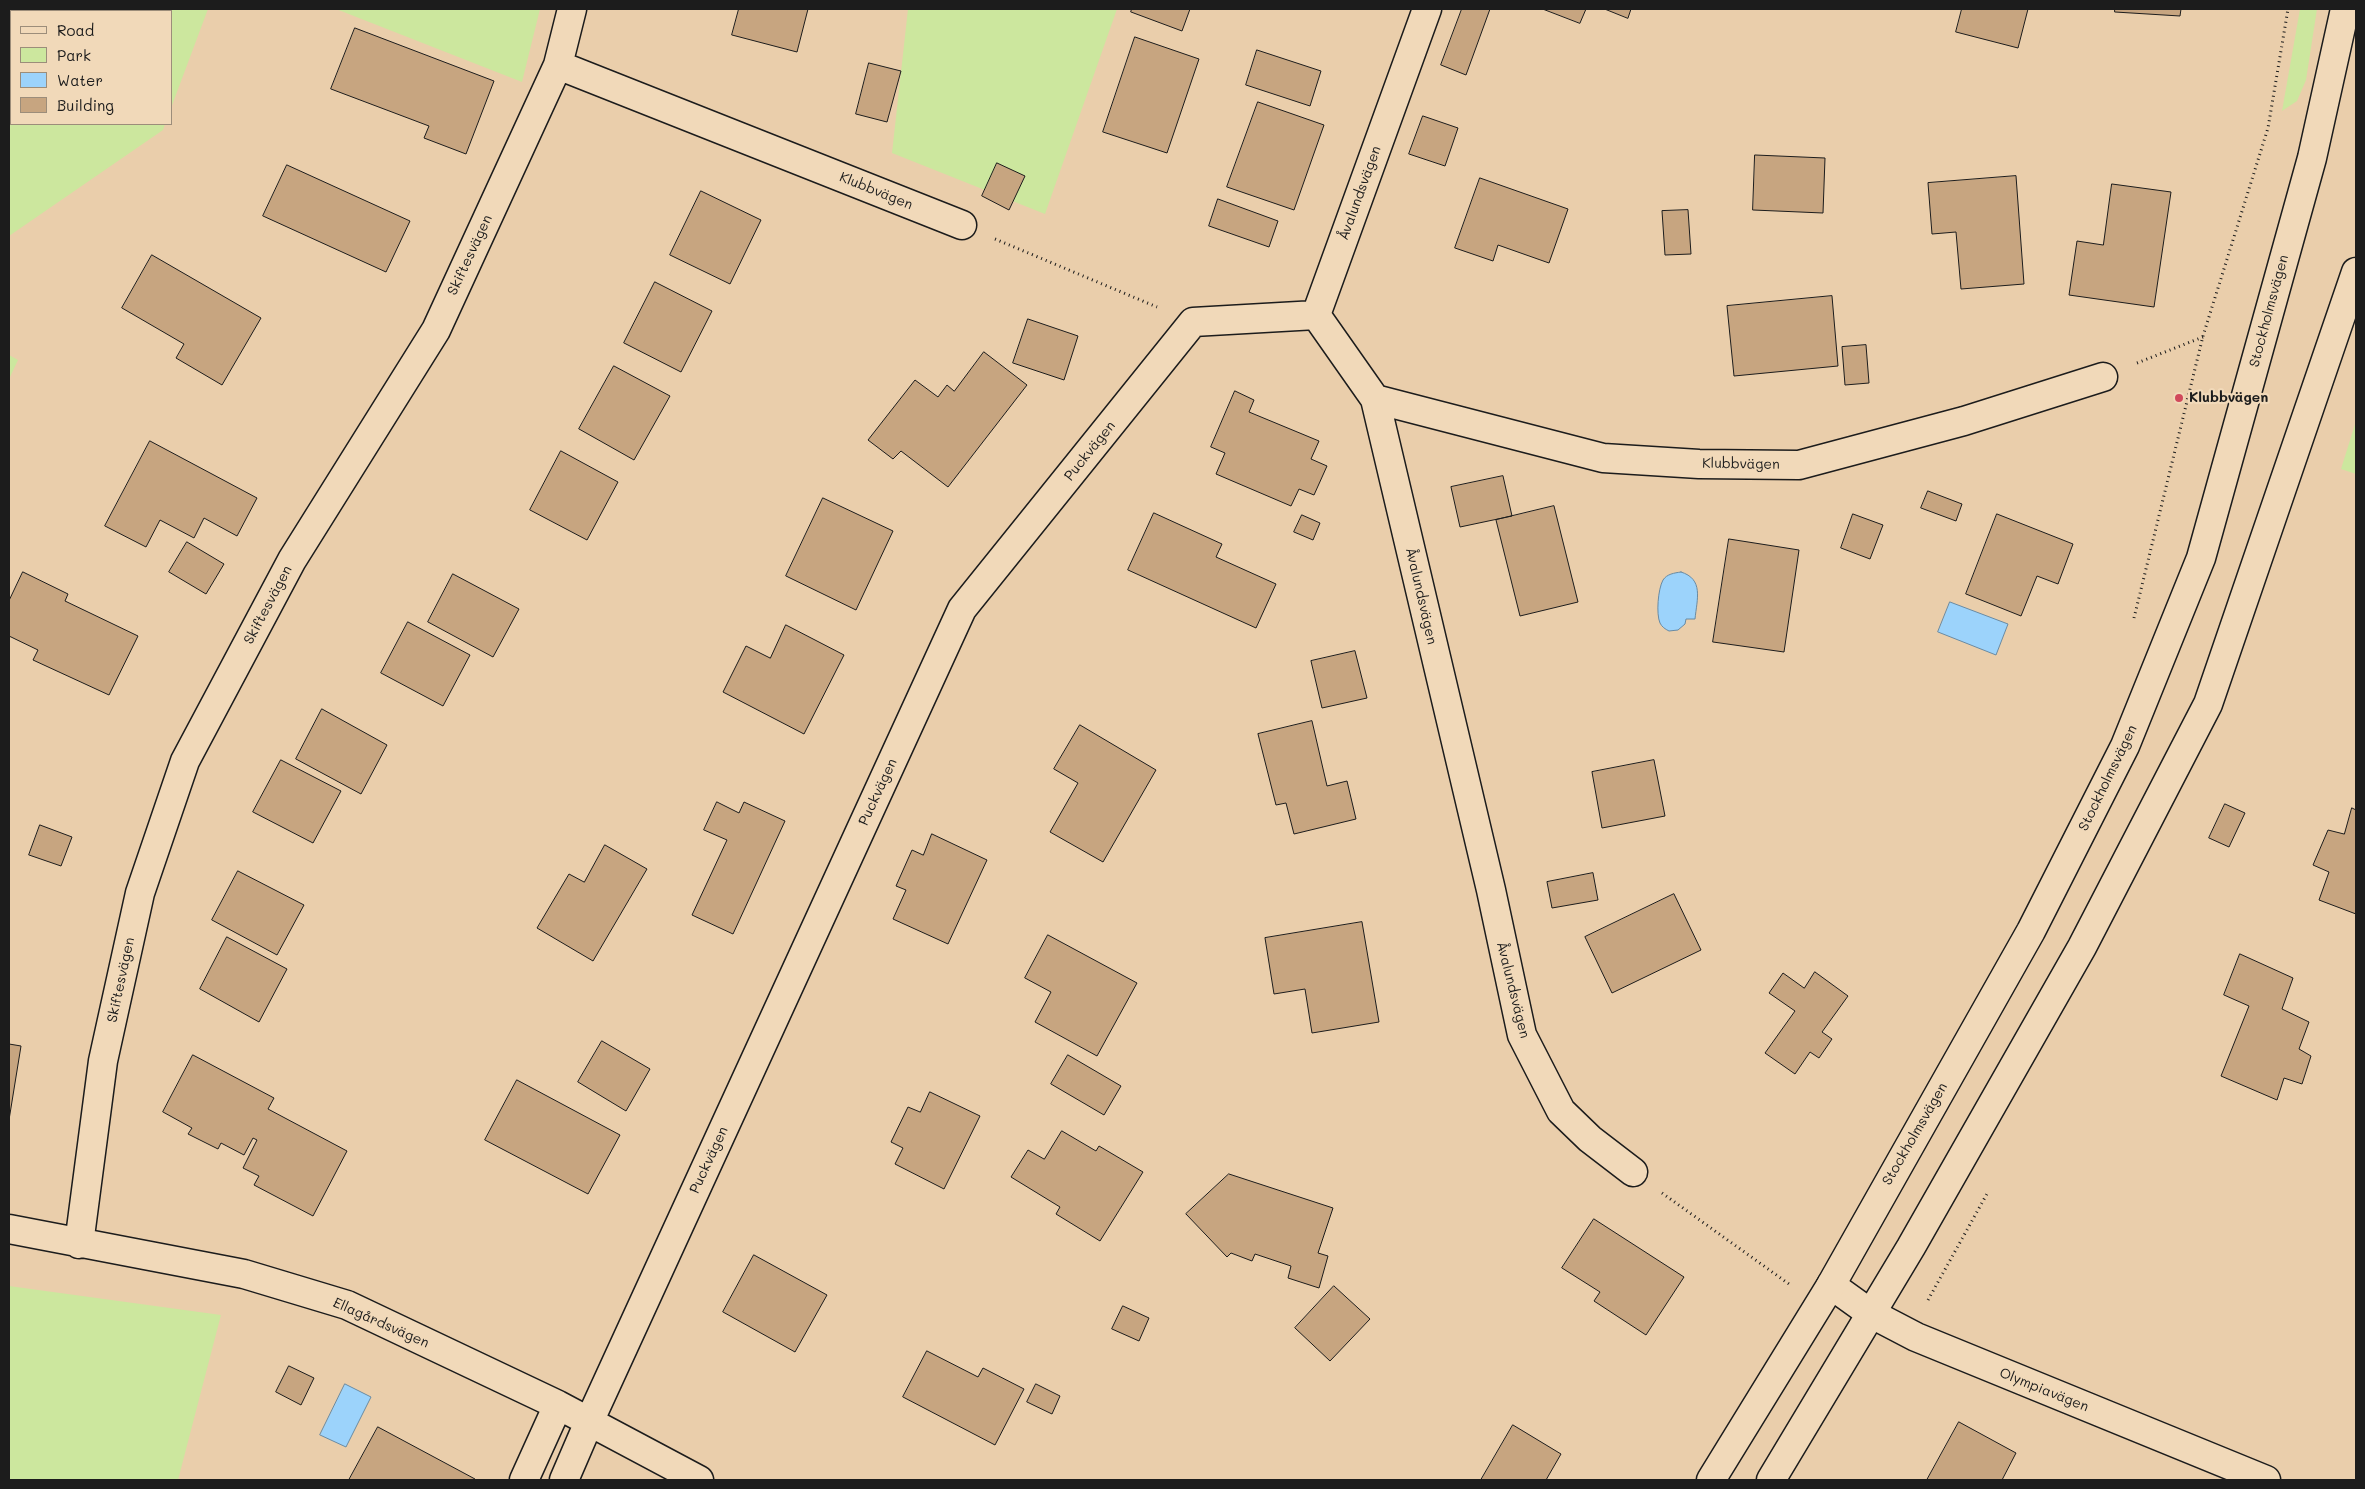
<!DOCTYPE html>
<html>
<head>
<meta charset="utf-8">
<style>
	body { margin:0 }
	#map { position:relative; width:2365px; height:1489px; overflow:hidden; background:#eaceab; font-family:Mali,sans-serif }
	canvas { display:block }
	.frame { position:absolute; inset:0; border:10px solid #1c1c1c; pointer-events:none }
	.legend { position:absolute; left:10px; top:10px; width:162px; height:115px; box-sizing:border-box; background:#f1d9b9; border:1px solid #9c8d7a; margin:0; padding:6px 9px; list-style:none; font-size:15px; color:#1c1c1c }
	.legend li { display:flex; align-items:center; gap:10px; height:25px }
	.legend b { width:25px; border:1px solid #9c8d7a }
</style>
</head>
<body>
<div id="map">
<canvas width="2365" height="1489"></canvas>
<div class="frame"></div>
<ul class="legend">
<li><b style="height:6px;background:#f1d9b9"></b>Road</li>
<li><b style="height:14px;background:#cce79e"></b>Park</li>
<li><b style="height:14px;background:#9cd3fb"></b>Water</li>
<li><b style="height:14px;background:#c7a580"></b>Building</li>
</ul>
</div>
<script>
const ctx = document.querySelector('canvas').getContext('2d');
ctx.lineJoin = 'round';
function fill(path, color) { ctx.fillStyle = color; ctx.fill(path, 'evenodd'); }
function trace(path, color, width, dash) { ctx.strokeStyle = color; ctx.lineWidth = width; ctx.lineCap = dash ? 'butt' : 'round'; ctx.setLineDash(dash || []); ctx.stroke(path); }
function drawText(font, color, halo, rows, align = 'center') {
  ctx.font = font + ' Mali,sans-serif'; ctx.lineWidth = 4.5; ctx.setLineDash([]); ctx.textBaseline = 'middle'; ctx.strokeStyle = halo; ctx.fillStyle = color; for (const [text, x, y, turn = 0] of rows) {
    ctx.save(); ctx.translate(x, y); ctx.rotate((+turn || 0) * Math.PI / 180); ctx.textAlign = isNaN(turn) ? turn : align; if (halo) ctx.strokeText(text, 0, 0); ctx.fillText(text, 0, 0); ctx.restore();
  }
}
fill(new Path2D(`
	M9,9H208L171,108V11H11V124H165L163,130L9,236Z
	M336,9H540L522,82Z
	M908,9H1117L1045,214L892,153Z
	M2300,9H2317L2306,80L2297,101L2282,111Z
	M9,355L18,360L9,379Z
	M2356,421V474L2341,469Z
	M9,1286L221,1315L178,1480H9Z`), '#cce79e');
const water = new Path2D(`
	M1681,572C1704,579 1697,599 1695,619H1686L1685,624L1678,630L1669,631C1665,629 1662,627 1660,623C1656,614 1658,589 1663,580C1667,574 1674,573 1681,572Z
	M1950,602L2008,624L1996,655L1938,632Z
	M345,1384L371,1397L346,1447L320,1435Z`);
fill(water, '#9cd3fb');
trace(water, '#698aa2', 1);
const building = new Path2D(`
	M739,9H808L797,52L732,35Z
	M1132,9H1190L1182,31L1131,12Z
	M1462,9H1490L1466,75L1441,65Z
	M1543,9H1586L1580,23Z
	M1605,9H1631L1628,18Z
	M1962,9H2028L2018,48L1956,32Z
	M2115,9H2181L2180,16L2115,12Z
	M355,28L494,81L466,154L424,138L429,126L331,89Z
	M1135,37L1199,59L1167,153L1103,132Z
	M1257,50L1321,71L1310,106L1246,85Z
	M869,63L901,71L887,122L856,114Z
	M1258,102L1324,125L1294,210L1227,187Z
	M1423,116L1458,128L1445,166L1409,154Z
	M1755,155L1825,158L1823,213L1753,210Z
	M997,163L1025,176L1009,210L982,196Z
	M287,165L410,221L386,272L263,216Z
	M2016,176L2024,284L1961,289L1956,232L1932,234L1928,183Z
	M1480,178L1568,209L1549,263L1498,245L1493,261L1455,248Z
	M2112,184L2171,192L2154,307L2069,295L2077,241L2103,245Z
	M701,191L761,220L730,284L670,255Z
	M1218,199L1278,221L1269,247L1209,226Z
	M1688,210L1691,254L1665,255L1662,211Z
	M152,255L261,318L222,385L176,358L184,344L122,308Z
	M655,282L712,311L681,372L624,343Z
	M1832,296L1838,366L1734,376L1727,306Z
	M1028,319L1078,336L1064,380L1013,363Z
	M1866,345L1869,383L1845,385L1842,347Z
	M984,352L1027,385L948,487L901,451L893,459L868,440L915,380L938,397L947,385L954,391Z
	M614,366L670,396L634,460L579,429Z
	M1235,391L1254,400L1249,412L1319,441L1311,459L1327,466L1314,495L1299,489L1291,506L1216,474L1225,453L1211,447Z
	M150,441L257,498L237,536L204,518L194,538L160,520L146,547L105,526Z
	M561,451L618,482L587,540L530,510Z
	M1503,476L1512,516L1460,527L1451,487Z
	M1928,491L1962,504L1956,521L1921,508Z
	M823,498L893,531L856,610L786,576Z
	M1554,506L1578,602L1520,616L1496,520Z
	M1154,513L1222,544L1216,557L1276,584L1256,628L1128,570Z
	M1853,514L1883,525L1870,559L1841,548Z
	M1997,514L2073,544L2058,584L2037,576L2021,616L1966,594Z
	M1302,515L1320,523L1313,540L1294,532Z
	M1729,539L1799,550L1784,652L1713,642Z
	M187,542L224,564L206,594L169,572Z
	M23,572L68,594L65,601L138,636L109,695L33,660L38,650L9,636V601Z
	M453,574L519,609L493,657L428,622Z
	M408,622L470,655L443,706L381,673Z
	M786,625L844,655L804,734L723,692L746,646L770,658Z
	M1355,651L1367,698L1322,708L1311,661Z
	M322,709L387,745L361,794L296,759Z
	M1312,721L1327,786L1347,781L1356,819L1294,834L1286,803L1276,805L1258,734Z
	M1080,725L1156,770L1103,862L1050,832L1078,783L1054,769Z
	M281,760L341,791L313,843L253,812Z
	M1654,760L1665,816L1602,828L1592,772Z
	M717,802L739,813L744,802L785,821L733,934L692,915L727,840L704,830Z
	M2225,804L2245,813L2229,847L2209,838Z
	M2352,808L2356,810V914L2319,900L2329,872L2313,865L2328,830L2344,834Z
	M40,825L72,837L61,866L29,855Z
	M932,834L987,860L948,944L893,919L906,890L896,886L912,850L923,855Z
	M605,845L647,869L593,961L537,928L569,874L584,882Z
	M238,871L304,905L277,955L212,920Z
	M1593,873L1598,900L1552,908L1547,882Z
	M1674,894L1701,950L1612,993L1585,937Z
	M1362,922L1379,1022L1312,1033L1305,989L1274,994L1265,938Z
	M1048,935L1137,983L1097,1056L1035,1022L1051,992L1025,978Z
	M227,937L287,969L259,1022L200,989Z
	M2240,954L2293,978L2282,1009L2309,1022L2299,1049L2311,1056L2302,1084L2284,1078L2277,1100L2221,1076L2249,1006L2224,995Z
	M1815,972L1848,996L1822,1032L1832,1039L1819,1058L1810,1052L1795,1074L1765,1053L1795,1011L1769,993L1783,973L1804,988Z
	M602,1041L650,1069L626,1111L578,1082Z
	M9,1044L21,1046L9,1120Z
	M193,1055L274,1098L268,1109L347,1151L313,1216L254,1185L259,1176L243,1168L257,1140L253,1138L244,1155L221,1143L218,1149L188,1134L192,1128L163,1112Z
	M1068,1055L1121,1086L1104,1115L1051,1084Z
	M517,1080L620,1135L588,1194L485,1140Z
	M930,1092L980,1116L944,1189L895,1164L903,1148L891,1142L908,1107L920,1112Z
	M1062,1131L1096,1151L1099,1146L1143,1172L1100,1241L1056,1214L1060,1207L1011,1177L1028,1150L1044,1159Z
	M1229,1174L1333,1208L1318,1253L1328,1256L1319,1288L1288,1278L1291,1266L1255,1254L1252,1261L1231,1253L1227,1257L1186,1214Z
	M1594,1219L1684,1277L1646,1335L1594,1301L1600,1292L1562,1268Z
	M754,1255L827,1295L795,1352L723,1312Z
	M1334,1286L1370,1319L1330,1361L1295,1328Z
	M1123,1306L1149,1318L1139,1341L1112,1329Z
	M927,1351L978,1377L983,1368L1024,1389L995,1445L903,1397Z
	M289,1366L314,1378L301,1405L276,1392Z
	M1036,1384L1060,1396L1052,1414L1027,1402Z
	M1959,1422L2016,1453L2002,1480H1927Z
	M1513,1425L1561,1454L1546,1480H1481Z
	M378,1427L475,1479L474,1480H349Z`);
fill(building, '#c7a580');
trace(building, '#1c1c1c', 1);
const minor = new Path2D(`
	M1427,9L1316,315L1375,399L1491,890L1522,1035L1561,1111L1590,1139L1633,1172
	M558,65L962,225
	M1375,399L1603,458L1699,464L1799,465L1964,421L2103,377
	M9,1229L244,1274L347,1305L558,1405L699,1480
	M79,1244L103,1061L140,893L185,761L292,560L436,330L558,65L572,9
	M1831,1285L1870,1313L1916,1337L2266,1480
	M524,1480L558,1405
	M564,1480L589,1422L962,609L1193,322L1316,315`);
const major = new Path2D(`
	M1711,1480L1831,1285L2031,931L2125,746L2201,558L2312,158L2345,9
	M1771,1480L1911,1247L2082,947L2208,704L2356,272`);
trace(minor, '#1c1c1c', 31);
trace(major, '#1c1c1c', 31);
trace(new Path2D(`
	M995,239L1157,307
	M2137,363L2203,337
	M2134,618L2203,336L2268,128L2288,9
	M1662,1193L1789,1284
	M1928,1300L1988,1192`), '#1c1c1c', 3, [1, 4]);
trace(minor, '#f1d9b9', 28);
trace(major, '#f1d9b9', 28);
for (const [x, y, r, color] of [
	[2179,398,5,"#d1495b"]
]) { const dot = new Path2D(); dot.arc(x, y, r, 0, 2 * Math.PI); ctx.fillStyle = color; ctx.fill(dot); trace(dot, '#f1d9b9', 2); }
drawText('14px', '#1c1c1c', '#f1d9b9', [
	["Klubbvägen",876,191,22],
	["Åvalundsvägen",1360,193,-70],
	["Skiftesvägen",470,255,-65],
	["Stockholmsvägen",2269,311,-75],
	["Puckvägen",1090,451,-51],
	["Klubbvägen",1741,464,1],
	["Åvalundsvägen",1421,596,77],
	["Skiftesvägen",268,605,-62],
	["Stockholmsvägen",2108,778,-64],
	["Puckvägen",878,792,-65],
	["Skiftesvägen",121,980,-78],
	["Åvalundsvägen",1513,990,76],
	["Stockholmsvägen",1915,1134,-60],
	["Puckvägen",709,1160,-65],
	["Ellagårdsvägen",381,1323,24],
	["Olympiavägen",2044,1390,22]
]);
drawText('bold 14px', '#1c1c1c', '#f1d9b9', [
	["Klubbvägen",2189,398]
], 'left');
</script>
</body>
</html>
